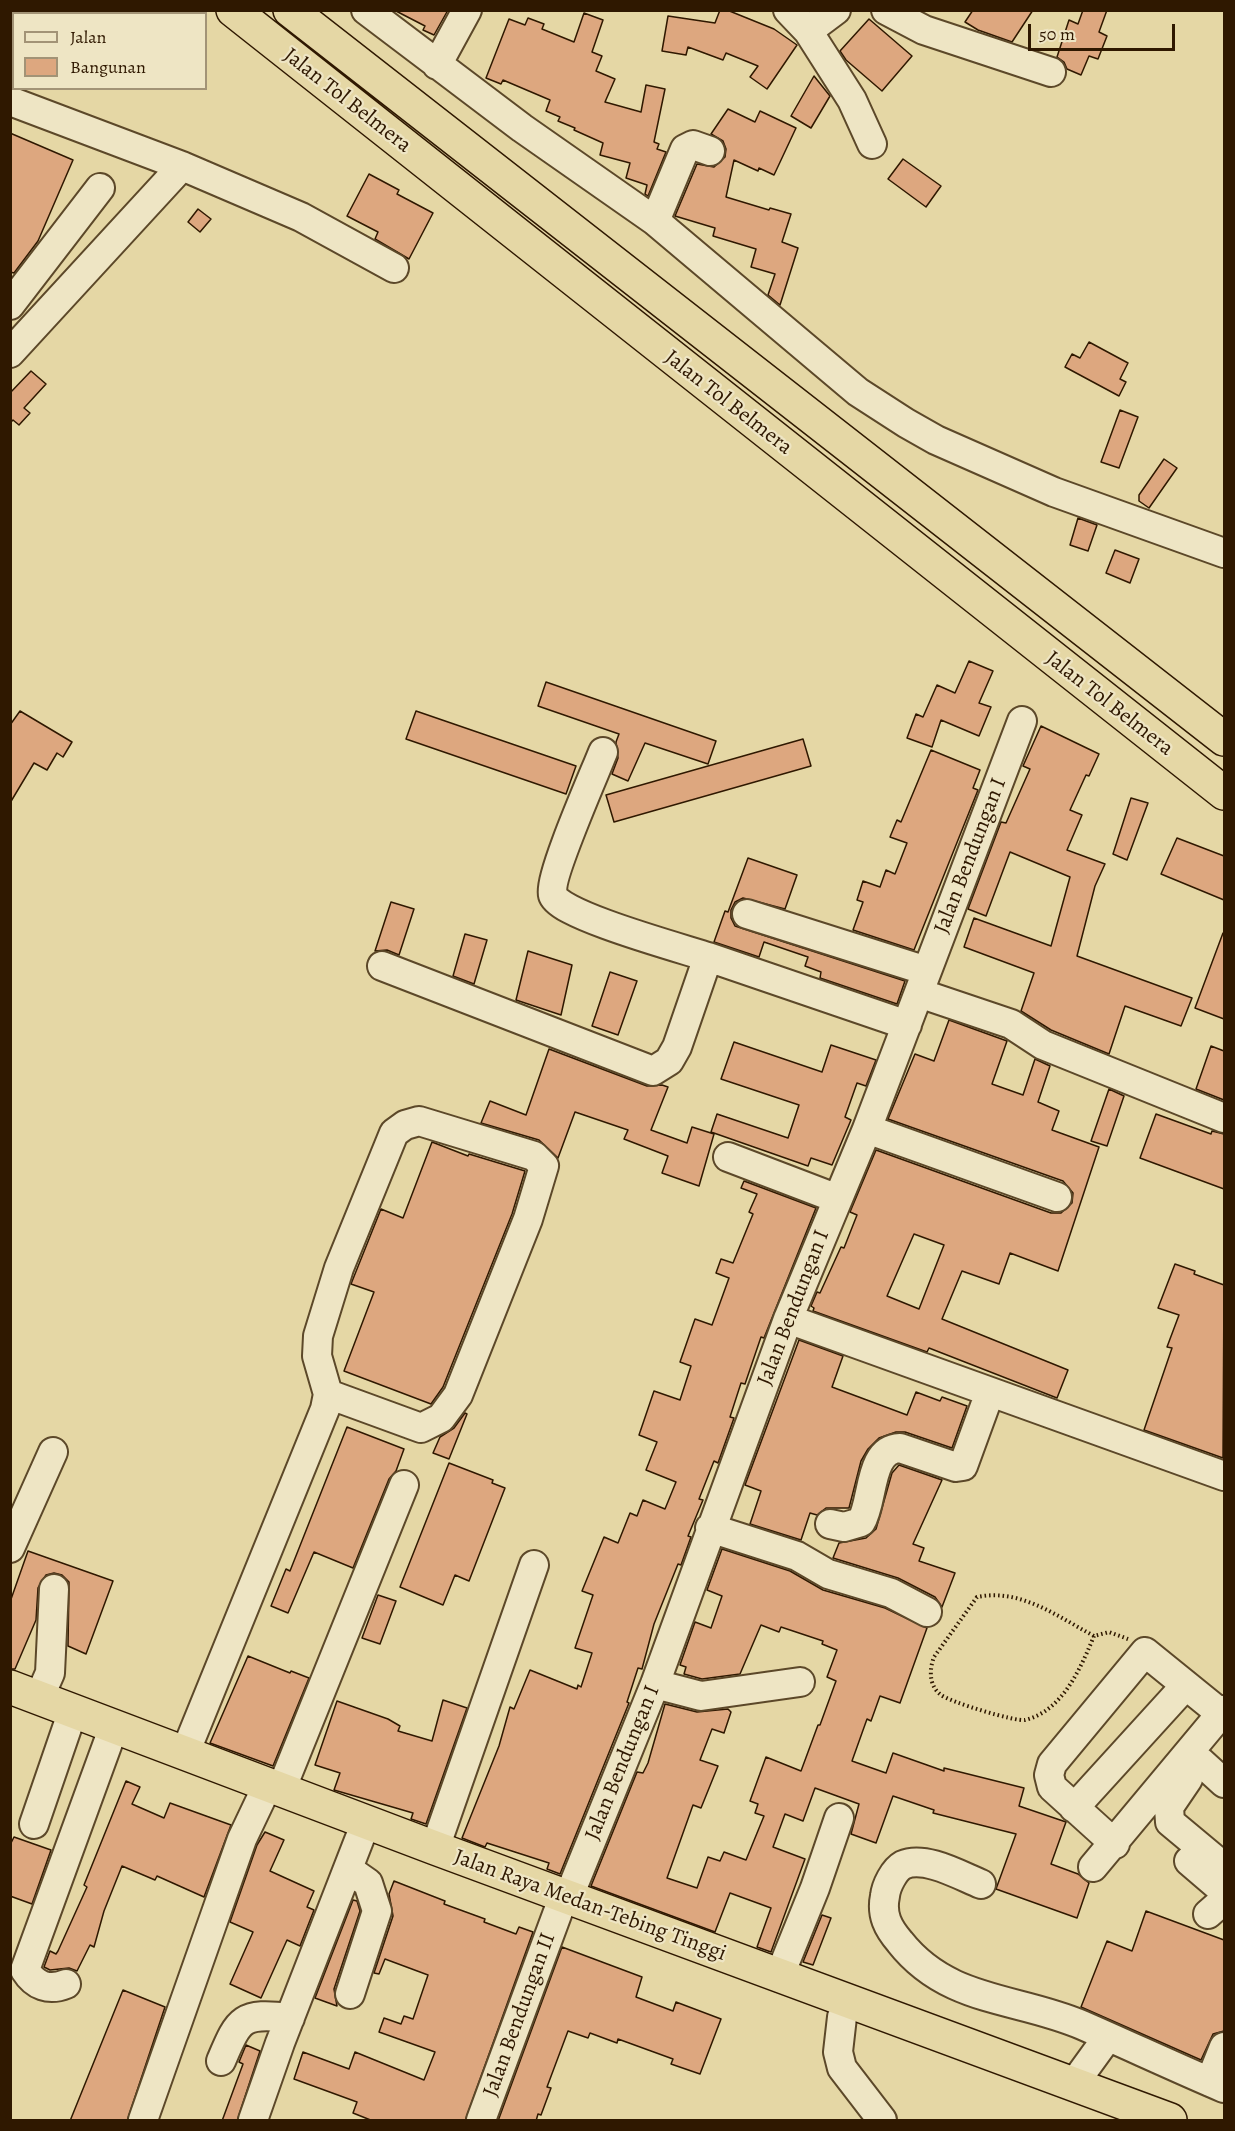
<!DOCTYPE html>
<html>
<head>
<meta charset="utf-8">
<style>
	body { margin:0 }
	#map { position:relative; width:1235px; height:2131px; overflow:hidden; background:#e5d7a5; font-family:Alegreya,serif }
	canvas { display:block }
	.frame { position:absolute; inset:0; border:12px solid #2f1800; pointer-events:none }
	.legend { position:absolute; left:12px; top:12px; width:195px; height:78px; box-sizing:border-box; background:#eee5c4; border:2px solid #a29376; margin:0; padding:8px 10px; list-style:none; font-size:18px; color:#2f1800 }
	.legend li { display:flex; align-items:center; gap:12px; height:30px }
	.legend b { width:30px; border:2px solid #a29376 }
	.scale { position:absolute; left:1028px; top:24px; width:147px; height:27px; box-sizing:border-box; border:3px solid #2f1800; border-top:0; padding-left:8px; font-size:18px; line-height:21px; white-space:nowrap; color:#2f1800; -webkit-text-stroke:4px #eee5c4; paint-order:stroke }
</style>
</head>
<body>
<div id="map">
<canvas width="1235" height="2131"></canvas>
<div class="frame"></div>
<ul class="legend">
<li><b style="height:8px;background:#eee5c4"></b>Jalan</li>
<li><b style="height:16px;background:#dda77f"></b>Bangunan</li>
</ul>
<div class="scale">50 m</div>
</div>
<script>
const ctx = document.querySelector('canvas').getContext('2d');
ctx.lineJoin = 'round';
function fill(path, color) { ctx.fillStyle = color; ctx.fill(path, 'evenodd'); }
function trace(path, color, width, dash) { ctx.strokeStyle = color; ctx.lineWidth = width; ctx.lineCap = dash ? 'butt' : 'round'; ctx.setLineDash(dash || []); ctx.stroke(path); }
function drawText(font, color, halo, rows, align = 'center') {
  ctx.font = font + ' Alegreya,serif'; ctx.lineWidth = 4.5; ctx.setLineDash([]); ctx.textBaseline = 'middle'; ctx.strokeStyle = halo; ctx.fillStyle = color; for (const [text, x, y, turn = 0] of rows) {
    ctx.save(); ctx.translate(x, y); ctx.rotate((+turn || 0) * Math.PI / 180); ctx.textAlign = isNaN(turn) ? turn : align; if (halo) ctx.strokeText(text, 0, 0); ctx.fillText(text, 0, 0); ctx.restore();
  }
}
const building = new Path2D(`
	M394,10H448L434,35L423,30L425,26Z
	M720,10H727L774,29L797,45L767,89L750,77L758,66L726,53L723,60L688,47L686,55L662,51L668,16L715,23Z
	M973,10H1033L1012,42L978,30L965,22Z
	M1083,10H1107L1099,32L1107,36L1098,59L1089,56L1081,75L1067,69L1064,62L1057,57L1069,20L1078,24Z
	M584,13L603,20L592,52L602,56L596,71L615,79L605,102L641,112L646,85L665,89L654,142L659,144L657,149L666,152L648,196L645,194L647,185L626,178L630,163L600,155L603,143L574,130L575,128L558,121L560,117L546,111L550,100L503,80L501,84L486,78L509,19L525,25L528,18L544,24L542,29L574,42Z
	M869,19L912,56L882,91L846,60L840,51Z
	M814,76L830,96L811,128L791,116Z
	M728,109L755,122L760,111L796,128L774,175L759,168L758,171L734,160L726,197L769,210L770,208L791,214L782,242L798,248L780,305L768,295L775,274L751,267L756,249L713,236L715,228L675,216L697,164L714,167L725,157L726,149L723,141L711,134Z
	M10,133L73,160L38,241L14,273L10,272Z
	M903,159L941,186L926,207L888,179Z
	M369,174L399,190L397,194L433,213L409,259L375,239L378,232L347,216Z
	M198,209L211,219L200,232L188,222Z
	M1089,342L1128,363L1120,379L1126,382L1119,396L1065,367L1072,354L1080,358Z
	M31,371L46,384L24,408L30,413L19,425L13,420L10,423V393Z
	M1120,410L1138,417L1119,468L1101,462Z
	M1164,459L1177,468L1149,508L1139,501V495Z
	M1078,518L1097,525L1088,551L1070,545Z
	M1115,550L1139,559L1130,583L1106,573Z
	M969,661L993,671L979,703L991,707L979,736L941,720L932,747L907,738L916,714L923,717L937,685L955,693Z
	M546,682L716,741L708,764L645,743L628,781L612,774L618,758L616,742L619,734L538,706Z
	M20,711L72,742L63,757L57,753L47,770L34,763L10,803V725Z
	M416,711L576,766L566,794L406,739Z
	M1041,726L1099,754L1089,776L1086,775L1070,810L1082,815L1067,850L1105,864L1095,886L1077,956L1192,998L1181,1026L1125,1006L1109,1054L1051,1030L1021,1011L1034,973L964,947L974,918L1051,946L1070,877L1010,852L986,916L968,909L1001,822L1006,823L1030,769L1023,766Z
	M803,739L811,766L614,822L606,795Z
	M931,750L980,770L973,788L978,790L914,950L853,930L863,902L857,900L863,881L880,887L886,870L895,874L907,843L890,837L897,820L901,822Z
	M1131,798L1148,803L1127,860L1113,854Z
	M1177,838L1224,856V900L1161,874Z
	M748,858L797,875L785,909L743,898L735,902L731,910V918L735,926L905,981L897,1004L820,978L821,972L805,966L808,957L764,942L759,957L714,942L725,911L728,912Z
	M391,902L414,909L399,955L387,950L375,951Z
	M1223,933H1224V1019L1195,1008Z
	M465,934L487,940L474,984L453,976Z
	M528,951L572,965L561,1015L516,1000Z
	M610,972L637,981L618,1035L592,1026Z
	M949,1020L1007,1041L992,1084L1023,1095L1035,1059L1050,1066L1038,1102L1059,1111L1052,1130L1099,1147L1058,1271L1010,1253L999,1284L962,1271L942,1319L1068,1370L1057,1398L929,1348L927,1352L813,1311L814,1308L811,1306L817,1292L820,1293L841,1247L844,1248L857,1215L850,1212L876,1150L1051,1213H1061L1072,1203L1073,1193L1063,1181L888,1119L915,1054L934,1061ZM914,1234L944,1245L919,1309L887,1296Z
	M734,1042L822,1072L831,1045L876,1060L866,1086L857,1083L845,1117L851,1120L832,1165L811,1158L808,1166L711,1132L717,1114L788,1138L799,1105L721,1079Z
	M1211,1046L1224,1051V1100L1196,1089Z
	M549,1049L647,1086L662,1085L668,1087L651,1130L687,1143L692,1127L714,1134L699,1186L662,1173L668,1156L624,1139L628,1130L575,1112L558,1158L539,1140L481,1123L490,1101L526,1115Z
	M1109,1089L1124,1096L1107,1146L1091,1141Z
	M1156,1114L1211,1134L1212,1131L1224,1134V1189L1140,1158Z
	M432,1142L468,1156L469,1154L525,1171L512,1214L443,1387L431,1404L344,1371L374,1292L351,1284L381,1209L403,1218Z
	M744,1181L816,1208L764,1338L761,1337L745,1384L741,1383L730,1417L734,1418L718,1463L714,1461L699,1499L703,1500L688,1536L691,1537L681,1565L678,1564L654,1624L642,1669L638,1668L627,1702L629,1703L560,1874L547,1869L549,1863L487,1843L485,1847L462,1838L499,1746L510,1707L514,1709L530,1670L577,1689L578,1685L581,1687L592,1653L575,1648L593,1595L582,1591L604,1537L618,1543L630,1513L637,1516L643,1500L665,1509L676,1482L646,1470L657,1442L639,1435L654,1391L680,1400L691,1366L680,1362L695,1319L712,1325L729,1278L716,1273L721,1259L733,1263L753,1214L749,1212L757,1194L741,1188Z
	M1175,1264L1195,1271L1194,1274L1224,1285L1223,1458L1144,1430L1172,1348L1167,1347L1179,1315L1158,1308Z
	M799,1340L843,1356L832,1387L907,1415L916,1392L940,1401L942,1397L967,1406L952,1448L905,1432H896L879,1438L868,1449L861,1461L849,1508H826L817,1515L810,1513L801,1540L750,1524L761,1491L745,1485Z
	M465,1413L467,1414L449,1459L433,1453L440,1437L454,1428Z
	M347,1427L404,1449L396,1471L389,1479L353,1568L314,1552L288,1613L271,1606L286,1569L290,1571Z
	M449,1463L493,1480L492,1483L505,1488L469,1581L455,1575L443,1605L400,1587Z
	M899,1465L942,1480L913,1544L924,1548L919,1561L955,1573L942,1607L935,1597L898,1578L833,1558L839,1543L866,1538L876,1529L892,1473Z
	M722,1549L790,1571L823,1590L885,1608L927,1628L900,1703L880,1696L871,1721L867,1719L852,1761L886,1773L893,1753L944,1771V1768L1024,1788L1019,1806L1066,1822L1051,1864L1078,1874L1089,1883L1077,1918L996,1889L1016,1834L933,1813L934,1810L893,1796L876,1843L851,1834L859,1804L815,1788L803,1821L785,1814L773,1847L805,1859L771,1952L757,1947L771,1908L730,1893L715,1932L591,1886L637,1772L643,1773L648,1763L665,1704L697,1712L728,1709L731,1712L724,1733L712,1729L700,1760L718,1766L701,1808L693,1805L667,1878L697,1888L708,1857L720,1861L724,1852L746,1860L764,1816L755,1813L758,1804L750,1801L766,1757L801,1771L818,1725H820L836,1681L827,1677L837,1650L822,1644L823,1641L781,1627L779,1632L761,1625L740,1674L702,1679L684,1674L686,1667L680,1665L695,1622L711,1628L722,1596L707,1590Z
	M28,1551L113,1581L86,1654L68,1646L69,1582L62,1575L54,1573L46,1575L38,1588L36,1620L15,1669H10V1602Z
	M378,1595L396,1601L380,1644L362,1638Z
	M248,1656L290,1673L291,1671L309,1678L273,1766L210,1743Z
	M443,1700L467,1708L426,1824L411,1819L413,1813L334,1790L340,1773L315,1765L337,1701L388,1719L400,1726L398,1731L432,1741Z
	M126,1781L140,1787L132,1804L164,1818L170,1803L231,1825L204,1897L157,1876L155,1880L122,1866L104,1911L94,1947L90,1945L77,1971L69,1968L50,1970L44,1967L50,1951L56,1954L58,1951L87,1887L84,1885Z
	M265,1832L284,1840L270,1871L314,1891L307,1907L314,1910L300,1946L287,1940L261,1998L230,1984L253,1932L230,1922L257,1845Z
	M14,1837L51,1850L32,1904L10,1896V1845Z
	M394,1881L445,1901L444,1904L485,1919L484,1922L516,1934L519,1927L533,1932L465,2121H373L353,2113L357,2102L294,2079L303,2052L349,2069L355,2052L424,2080L435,2052L379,2032L384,2018L401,2024L404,2016L413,2019L428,1975L385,1959L379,1974L374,1973L393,1916L389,1894Z
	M353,1900L357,1901L360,1911L334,1989L337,2006L315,1998Z
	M1146,1911L1224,1940V2031L1213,2034L1201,2060L1081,2007L1107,1941L1132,1951Z
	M822,1915L831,1918L813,1965L803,1962Z
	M562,1947L642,1977L636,1997L673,2011L676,2002L721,2019L700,2074L671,2064L673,2059L618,2039L617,2043L590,2033L588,2038L568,2031L547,2087L551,2088L541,2115L538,2114L536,2121H498Z
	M123,1990L165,2007L127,2121H70Z
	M246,2045L260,2051L237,2121H222L243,2064L239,2062Z`);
fill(building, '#dda77f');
trace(building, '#2f1800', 1.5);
const minor = new Path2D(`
	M366,10L522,128L655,221L858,392L906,423L936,440L1054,492L1224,553
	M788,10L808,31L836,10
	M886,10L924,30L1051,72
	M808,31L852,100L872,144
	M437,65L467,10
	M10,101L182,166L301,217L394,268
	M655,221L685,149L693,145L710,151
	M10,305L100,188
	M10,353L182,166
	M603,752C594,775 548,878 553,895C558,915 684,949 708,957
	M747,914L927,971
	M382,966L653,1071L669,1061L677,1047L708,957L907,1025
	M919,993L1011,1024L1043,1045L1224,1118
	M867,1129L1057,1197
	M728,1157L838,1199
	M788,1319L1224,1476
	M830,1524L844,1527L861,1522C874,1501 868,1449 900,1448L956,1467L963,1466L990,1392
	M710,1528L797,1556L828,1574L891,1593L927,1612
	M10,1548L53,1452
	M655,1684L701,1696L800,1682
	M39,1698L50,1673L54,1589
	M185,1753L325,1409L328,1394L317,1356L318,1336L339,1268L394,1133L405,1125L419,1121L534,1156L544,1166L528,1219L458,1395L441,1418L421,1428L328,1394
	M1201,1762L1224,1783
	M1188,1779L1169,1807L1170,1822L1224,1867
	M281,1790L404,1485
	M1074,1808L1186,1685
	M34,1824L68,1725
	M1115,1844L1052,1787L1049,1775L1052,1764L1145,1652L1224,1716
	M435,1848L534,1565
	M1189,1861L1224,1891
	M1093,1867L1224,1710
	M348,1869L368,1883L377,1911L350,1994
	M981,1884C961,1876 925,1855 903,1865C894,1870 886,1886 885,1896C881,1915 888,1928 900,1942C948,2003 1017,1997 1082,2025C1130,2046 1177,2068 1224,2088
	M569,1896L655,1684L788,1319L867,1129L1022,721
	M1208,1914L1224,1900
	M779,1977L815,1888L839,1818
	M66,1984C49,1991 35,1986 25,1970L109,1740
	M842,2017L838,2052L842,2068L882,2120
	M221,2061C239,2019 241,2012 290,2018
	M1210,2082L1224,2047
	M1073,2085L1107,2038
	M143,2120L242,1839L261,1799
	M253,2120L280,2043L361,1835
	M481,2120L559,1909`);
const highway = new Path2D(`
	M233,10L1224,793
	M290,10L1224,739
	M10,1687L435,1848L1170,2120`);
trace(minor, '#5c4829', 32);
trace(highway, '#2f1800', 36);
trace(new Path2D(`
	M1094,1636C1081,1667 1063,1711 1025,1720C1016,1722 950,1702 941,1695C929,1686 929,1670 934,1657L977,1597C1020,1588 1057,1616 1094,1636L1109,1632L1128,1639`), '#2f1800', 4, [1.5, 3]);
trace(minor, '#eee5c4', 28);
trace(highway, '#e5d7a5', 33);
drawText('22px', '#2f1800', '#eee5c4', [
	["Jalan Tol Belmera",347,101,38],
	["Jalan Tol Belmera",728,403,38],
	["Jalan Tol Belmera",1109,704,38],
	["Jalan Bendungan I",971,856,-69],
	["Jalan Bendungan I",794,1308,-69],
	["Jalan Bendungan I",623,1763,-68],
	["Jalan Raya Medan-Tebing Tinggi",590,1906,20],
	["Jalan Bendungan II",520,2015,-70]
]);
</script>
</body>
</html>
